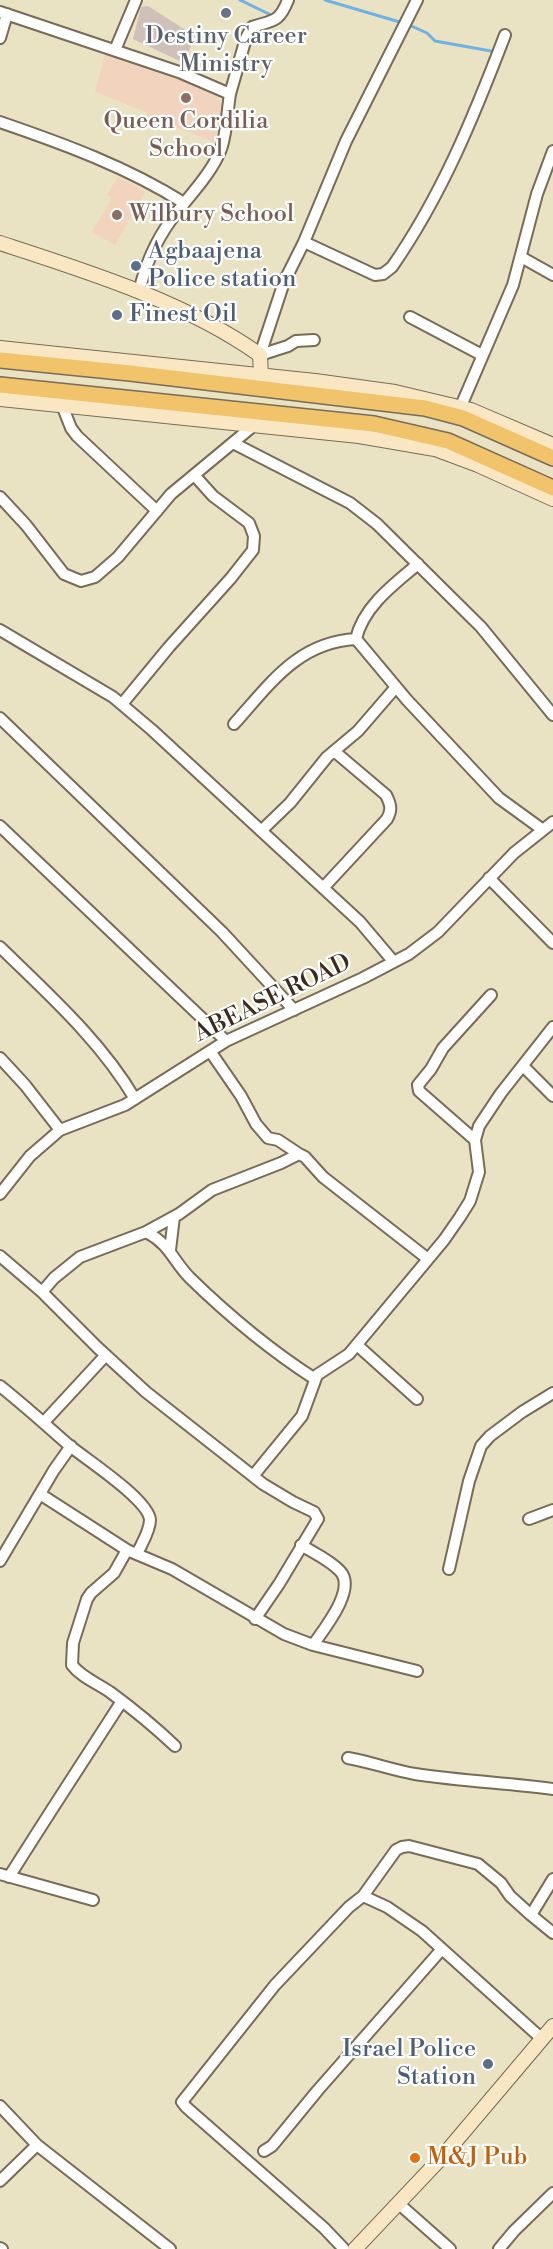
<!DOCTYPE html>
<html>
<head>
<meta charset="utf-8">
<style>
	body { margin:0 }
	canvas { display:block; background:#e9e3c3 }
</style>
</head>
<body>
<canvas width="553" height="2249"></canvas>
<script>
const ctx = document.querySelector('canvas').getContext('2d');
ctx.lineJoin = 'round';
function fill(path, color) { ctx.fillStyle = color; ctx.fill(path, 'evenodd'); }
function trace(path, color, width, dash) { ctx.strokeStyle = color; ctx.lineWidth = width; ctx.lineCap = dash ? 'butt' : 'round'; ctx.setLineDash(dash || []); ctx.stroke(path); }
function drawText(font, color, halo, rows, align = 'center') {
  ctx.font = font + ' "Libre Bodoni",serif'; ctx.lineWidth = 4.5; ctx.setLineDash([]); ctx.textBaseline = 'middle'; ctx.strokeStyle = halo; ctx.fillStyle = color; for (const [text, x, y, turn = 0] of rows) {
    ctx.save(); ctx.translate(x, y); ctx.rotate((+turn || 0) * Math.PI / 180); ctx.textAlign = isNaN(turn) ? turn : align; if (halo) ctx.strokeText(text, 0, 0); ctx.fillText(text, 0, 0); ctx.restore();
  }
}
fill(new Path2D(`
	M106,50L164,71L161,80L165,71L214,90L222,106L218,129L214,142L147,116L148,113L95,92Z
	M118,177L145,192L115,245L92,232L112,198L107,194Z`), '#f2d4be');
fill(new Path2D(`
	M148,6L195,36L184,63L133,39L141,7Z`), '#cfc0ba');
trace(new Path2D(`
	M240,0L273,16
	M325,0L403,23
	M409,25L427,33L435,41L491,51`), '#6db2e3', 3);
const street = new Path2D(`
	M0,12L179,72L230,94C227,112 227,132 221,149C211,175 187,198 171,220C155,242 145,266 139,292
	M0,38L7,14
	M115,50L136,0
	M230,94L246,38L252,27C273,20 279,23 288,0
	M0,122C64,144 127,167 184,203
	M304,242L375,275L383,274L392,267C442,195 474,116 505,35
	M521,257L553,275
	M410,317L482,355
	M260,355L284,282L304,242L346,141L417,0
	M260,355L288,346L296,341L314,340
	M62,405L71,428L77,436L157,511
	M461,406L513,285L537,194L553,151
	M233,443L350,503L377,524L481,627L553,715
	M0,497L26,525L64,574L81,581L95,577L118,557L171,494L253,426
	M418,564C394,584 363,607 356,639L407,700L499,798L543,830
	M0,630L113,697L152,730L360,922L393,961
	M122,704L169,647L231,578L253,550L254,536L249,523L213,496L195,476
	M0,718L222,932L294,1010
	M234,724C270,684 298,642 356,639
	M0,826L226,1041
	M262,830L290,803L327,757L358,731L396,687
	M489,878L553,943
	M323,888L387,819C392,810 391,805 386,795L334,751
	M0,947C49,995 100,1040 135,1099
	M0,1058L25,1085L60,1130
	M523,1066L553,1096
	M475,1140L419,1091L418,1085L431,1069L443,1048L491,995
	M299,1154L305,1157L323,1177L428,1259
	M0,1194L30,1156L60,1130L125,1105L226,1041L363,978L409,954L438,932L514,853L553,822
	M146,1232C170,1244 173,1261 190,1278C228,1315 270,1350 315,1379
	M170,1250L174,1217
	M0,1256L42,1292L98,1348L146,1392L263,1484L293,1502L314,1512L318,1519L279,1584L255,1619
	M42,1292L54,1278L80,1257L146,1232L179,1214L212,1190L281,1163L299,1154L278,1140L268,1138L256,1124L241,1096L210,1051
	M357,1345L417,1399
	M0,1386C24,1405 47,1426 70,1446C87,1460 149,1500 150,1520C150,1531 141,1545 137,1554
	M44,1422L106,1355
	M253,1476L302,1416L317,1375L349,1354L444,1240L460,1217L470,1201L479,1172L475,1140L479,1126L501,1093L553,1027
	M40,1494L127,1550L172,1569L284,1634L313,1645L417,1671
	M529,1519L553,1510
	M301,1545C314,1553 330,1560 340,1571C357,1589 324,1629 313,1645
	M127,1550L114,1573L91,1593L87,1599L73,1643L72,1665C81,1677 97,1683 110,1692C133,1709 154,1726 175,1746
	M0,1561L54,1470L71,1446
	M449,1569L469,1481L481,1446L490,1436L522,1412L553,1393
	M348,1758C371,1762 392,1770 415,1774C461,1781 507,1783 553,1789
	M0,1874L93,1900
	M9,1877C46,1818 84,1760 122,1701
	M363,1896L396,1850L402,1847L409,1846L478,1864L501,1883L510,1896L531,1915L553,1933
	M531,1915L553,1879
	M0,2106L37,2145L170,2249
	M264,2151L272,2146L318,2090L442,1949
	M0,2181L37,2145
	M398,2203L450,2249
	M0,2248L2,2249
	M344,2249L324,2228L186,2107L182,2102L275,1985L349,1907L363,1896L387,1907L422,1931L541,2038
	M499,2249L514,2231L553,2193`);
const secondary = new Path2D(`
	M0,243C86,271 186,302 260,355L261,376
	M0,348L315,381L395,392L471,410L553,445
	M0,399L359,436L435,449L478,465L553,499
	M355,2249L443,2156L553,2026`);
const primary = new Path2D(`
	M0,360L130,373L425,408L463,418L553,458
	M0,385L374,424L448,441L553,488`);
trace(street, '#786b58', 14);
trace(secondary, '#786b58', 16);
trace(primary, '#786b58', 18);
trace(street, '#fff', 10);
trace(secondary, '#f9e7c3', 14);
trace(primary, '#f1c36a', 15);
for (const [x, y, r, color] of [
	[226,13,6,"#6b7280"],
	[186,98,6,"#8d6e63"],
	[117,215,6,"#8d6e63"],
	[136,266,6,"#5c6f8a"],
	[117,315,6,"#5c6f8a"],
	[488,2064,6,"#5c6f8a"],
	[415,2158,6,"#e8710a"]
]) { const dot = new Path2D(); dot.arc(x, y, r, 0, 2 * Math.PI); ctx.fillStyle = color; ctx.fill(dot); trace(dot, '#fff', 2); }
drawText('24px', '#5b616d', '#fff', [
	["Destiny Career",226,37],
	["Ministry",226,65]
]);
drawText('24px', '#785e54', '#fff', [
	["Queen Cordilia",186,122],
	["School",186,150],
	["Wilbury School",129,215,"left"]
]);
drawText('24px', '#4e5e75', '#fff', [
	["Agbaajena",148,252],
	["Police station",148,280],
	["Finest Oil",129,315],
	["Israel Police",476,2050,"right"],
	["Station",476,2078,"right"]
], 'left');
drawText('24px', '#3b2a1e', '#fff', [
	["ABEASE ROAD",273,999,-26]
]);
drawText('24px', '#c56008', '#fff', [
	["M&J Pub",427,2158]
], 'left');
</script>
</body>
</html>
